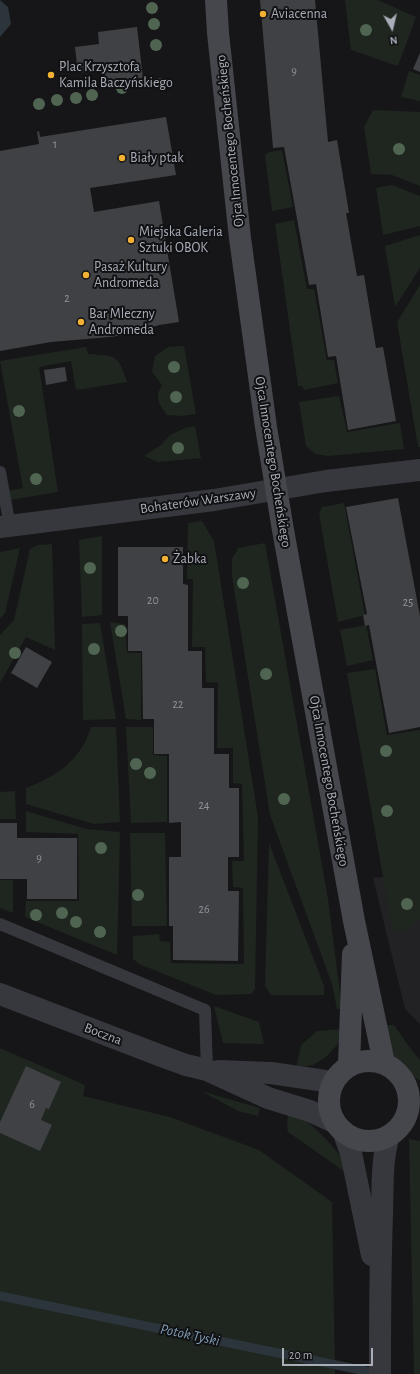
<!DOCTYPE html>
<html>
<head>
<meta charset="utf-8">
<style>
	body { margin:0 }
	#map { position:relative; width:420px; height:1374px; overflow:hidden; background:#161618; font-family:"Alegreya Sans",sans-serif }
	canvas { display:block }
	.north { position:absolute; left:372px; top:8px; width:40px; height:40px; -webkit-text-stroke:3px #111113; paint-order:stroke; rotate:172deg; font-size:11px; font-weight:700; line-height:16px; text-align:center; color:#a8adb8 }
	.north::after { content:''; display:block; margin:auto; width:14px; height:18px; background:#a8adb8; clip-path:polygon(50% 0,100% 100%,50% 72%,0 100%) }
	.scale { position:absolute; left:282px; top:1348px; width:91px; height:18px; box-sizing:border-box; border:2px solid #a8adb8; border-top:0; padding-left:5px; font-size:12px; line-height:14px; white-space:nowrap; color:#a8adb8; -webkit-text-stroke:3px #111113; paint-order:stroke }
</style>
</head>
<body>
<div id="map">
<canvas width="420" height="1374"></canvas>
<div class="north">N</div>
<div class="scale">20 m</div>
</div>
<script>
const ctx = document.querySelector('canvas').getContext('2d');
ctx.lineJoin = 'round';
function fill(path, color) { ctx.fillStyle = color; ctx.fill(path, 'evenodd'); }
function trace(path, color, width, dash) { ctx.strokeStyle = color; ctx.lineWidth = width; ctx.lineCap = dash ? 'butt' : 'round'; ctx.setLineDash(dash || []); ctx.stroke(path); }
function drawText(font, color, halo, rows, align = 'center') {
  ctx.font = font + ' "Alegreya Sans",sans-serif'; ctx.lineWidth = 4; ctx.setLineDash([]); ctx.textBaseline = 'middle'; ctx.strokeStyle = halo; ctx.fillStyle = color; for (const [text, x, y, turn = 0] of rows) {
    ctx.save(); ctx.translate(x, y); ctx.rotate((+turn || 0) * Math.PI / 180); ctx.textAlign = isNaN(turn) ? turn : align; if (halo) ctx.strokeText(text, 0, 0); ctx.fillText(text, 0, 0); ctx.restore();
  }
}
fill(new Path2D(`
	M420,874V1024L405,1009L373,878Z`), '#222225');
fill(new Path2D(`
	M345,0H378L416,17L398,66L351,50Z
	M409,71L420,75V101L401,97Z
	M373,110L420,112V186L392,175L371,174L364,127Z
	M282,150L293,207L272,211L265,155L269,152Z
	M392,185L420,196V226L383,235L376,188Z
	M294,220L307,289H314L327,360H334L338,383L304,390L302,386H298L275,224Z
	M420,235V268L395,307L385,246Z
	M420,285V447H418L397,322Z
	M184,346L196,414L181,416L167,415C159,404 154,398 162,385L152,372L155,356L168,347Z
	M86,347L88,354C116,356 118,354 127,382L76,390L71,361L39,367L58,492L10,500L8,491L23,488L0,361Z
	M339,396L347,432L400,423L404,449L328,456L315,454L306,446L299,402Z
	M195,426L201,458L158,462L144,456L161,445L170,435L185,428Z
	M344,503L365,615L338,622L319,514L322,507Z
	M202,521L214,541L258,817L255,989L251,994L216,995L139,964L133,959V936L159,934L160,941L170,942L171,963L244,964L243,888L233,887L232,861H244L242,784L233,783V748H217L218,683L206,682L205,647H192L193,579H187L188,523Z
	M102,536V615L82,617L79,540Z
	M265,543L328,899L342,1009H337L332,984L270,815L232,576V559L238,548Z
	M52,544L55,650L26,637L0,683V635L14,620L30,549L38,545Z
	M20,548L5,613L0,619V552Z
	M110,622L125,624L127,653H141V720L126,719Z
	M100,623L116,719L83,720L82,624Z
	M366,625L373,660L347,666L340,630Z
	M375,669L387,735L420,730V919C411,928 406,933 393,931L391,922L347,673Z
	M91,727H116L120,822L94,824L26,804V788C56,777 82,759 91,727Z
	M126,727H153V755L167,756V822L131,823Z
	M15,791L16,819H0V792Z
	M26,811L86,829L120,832L117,955L25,917L26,901H79L78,834L26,832Z
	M130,833H165L167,926H132Z
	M269,843L324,986V995H271L265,986Z
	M0,880H13V913L0,908Z
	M214,1006L259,1022L264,1044L223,1043Z
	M385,1025H394L410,1048L420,1060V1081C408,1072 393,1059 388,1044C387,1038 386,1031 385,1025Z
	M343,1029L338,1044L326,1057L313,1065L296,1068L301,1045L317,1031Z
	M0,1048L85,1085L83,1096L170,1117L259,1150L332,1202L335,1374H0Z
	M201,1091L260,1108L258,1116L238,1111Z
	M288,1113L307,1121L327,1140L343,1159L348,1174L288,1132L287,1127Z
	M409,1139L420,1141V1374H414Z`), '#1e261f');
fill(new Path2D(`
	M0,0L8,7L11,24L0,37Z`), '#2c353c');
trace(new Path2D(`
	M0,1296L380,1374`), '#2c353c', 9);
fill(new Path2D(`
	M260,0H315L328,142L337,140L349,213H346L357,276L364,275L376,348L383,347L396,421L348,430L336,356L328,357L316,284L309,285L284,147L273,148Z
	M137,27L143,78L103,82L102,70L78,73L75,47L99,44L98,32Z
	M420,53V72L413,69Z
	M166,117L176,175L90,188L94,212L159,201L179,322L159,325L131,334L110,337L51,342L0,351V151L39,144L37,132L39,131L40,137Z
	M65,367L67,381L46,385L44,370Z
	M398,498L420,616V727L389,733L369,625L365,626L364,621L363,615L367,614L346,507Z
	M118,547H183V584L188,585V651H202V688H214V754H229V788H239V857H228V891H239L238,961L173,960V926H169V857H181V822L169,823V754H154V719H143L142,651H128V616H118Z
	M26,647L52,662L37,688L11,673Z
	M0,823H17V838H77V899H27V879H0Z
	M26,1066L61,1082L49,1109L46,1108L41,1120L52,1125L40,1151L0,1133V1122Z`), '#404145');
trace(new Path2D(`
	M0,472L10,526
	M0,924L205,1010L207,1070`), '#37383d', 12);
trace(new Path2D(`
	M0,527L214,500L326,481L420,470
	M0,994L164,1057L186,1065L207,1070L268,1098L310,1111L334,1122
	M218,1071L271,1073L332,1082
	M343,1131L351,1153L372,1255
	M380,1374C380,1321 380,1268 382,1215C383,1188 381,1161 389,1136`), '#37383d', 22);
trace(new Path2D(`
	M216,0L218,33L240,238L266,427L283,530L354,921L384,1063
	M329 1101a40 40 0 1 1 80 0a40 40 0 1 1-80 0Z
	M349,1065L353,954`), '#45474d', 22);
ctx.fillStyle = '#506452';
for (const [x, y] of [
	[152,8],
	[154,24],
	[366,30],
	[156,45],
	[161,84],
	[122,88],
	[92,95],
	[76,98],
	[57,100],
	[39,104],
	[399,149],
	[174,367],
	[176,397],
	[19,411],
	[178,448],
	[36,479],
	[90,568],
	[243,583],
	[121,631],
	[94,649],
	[15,653],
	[266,674],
	[386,751],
	[136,764],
	[150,773],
	[284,799],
	[387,811],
	[101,848],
	[138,895],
	[407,904],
	[62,913],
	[36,915],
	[76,922],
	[100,932]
]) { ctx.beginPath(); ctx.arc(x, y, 6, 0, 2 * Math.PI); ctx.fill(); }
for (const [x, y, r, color] of [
	[263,14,4,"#f2b134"],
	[51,75,4,"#f2b134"],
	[122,158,4,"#f2b134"],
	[131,240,4,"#f2b134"],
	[86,275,4,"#f2b134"],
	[81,322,4,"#f2b134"],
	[165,559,4,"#f2b134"]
]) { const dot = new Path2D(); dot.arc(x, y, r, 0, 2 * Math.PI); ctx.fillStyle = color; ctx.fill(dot); trace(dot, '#111113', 1.5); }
drawText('12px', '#8e929b', null, [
	["9",294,71],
	["1",55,144],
	["2",67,298],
	["20",153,600],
	["25",408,602],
	["22",178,704],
	["24",204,805],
	["9",39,858],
	["26",204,909],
	["6",32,1104]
]);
drawText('14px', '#a8adb8', '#111113', [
	["Aviacenna",271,14],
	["Plac Krzysztofa",59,67],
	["Kamila Baczyńskiego",59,83],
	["Biały ptak",130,158],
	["Miejska Galeria",139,232],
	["Sztuki OBOK",139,248],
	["Pasaż Kultury",94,267],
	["Andromeda",94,283],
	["Bar Mleczny",89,314],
	["Andromeda",89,330],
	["Żabka",173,559]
], 'left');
drawText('14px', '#a8adb8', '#111113', [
	["Ojca Innocentego Bocheńskiego",230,141,-96],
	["Ojca Innocentego Bocheńskiego",273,462,81],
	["Bohaterów Warszawy",198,501,-8],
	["Ojca Innocentego Bocheńskiego",329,781,80],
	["Boczna",103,1034,21]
]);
drawText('italic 15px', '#7f9bb3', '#111113', [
	["Potok Tyski",190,1335,12]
]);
</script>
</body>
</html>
